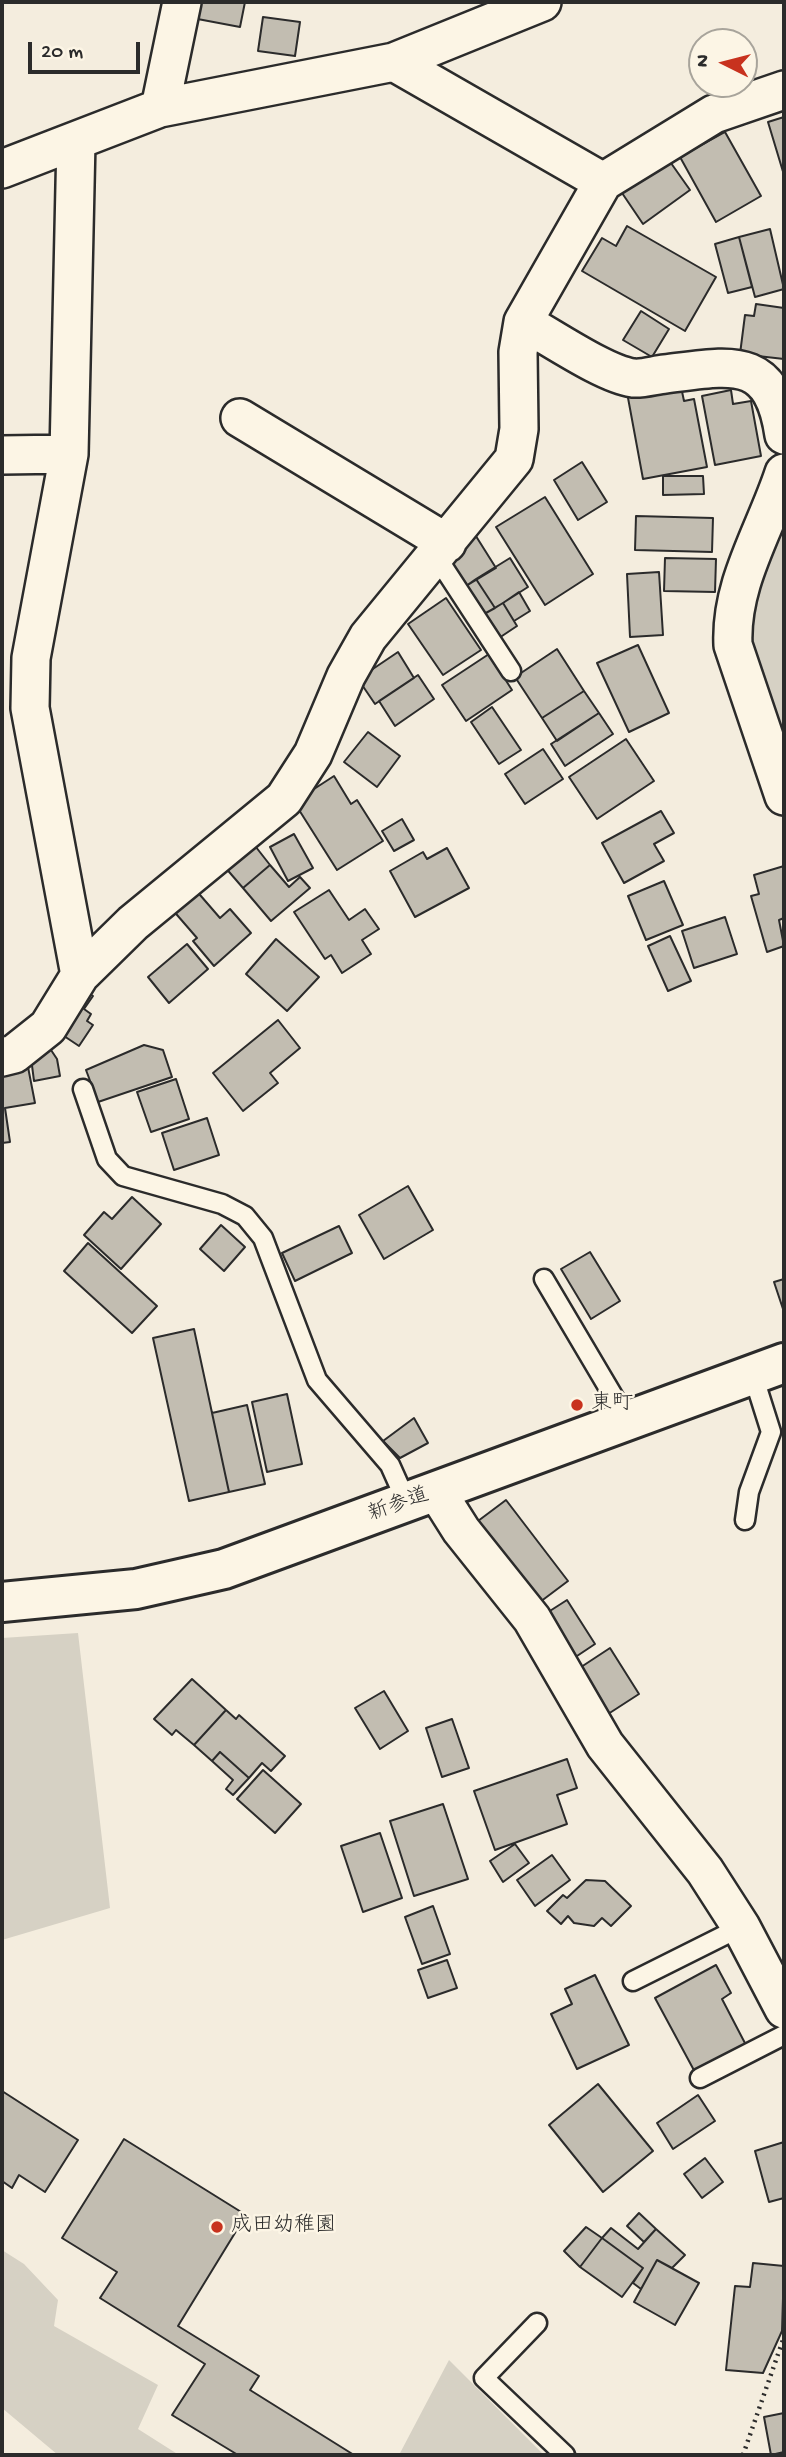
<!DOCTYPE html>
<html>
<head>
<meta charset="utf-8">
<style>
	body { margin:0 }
	#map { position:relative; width:786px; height:2457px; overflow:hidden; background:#f4edde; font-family:"Gochi Hand",sans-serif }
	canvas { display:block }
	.frame { position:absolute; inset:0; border:4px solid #2b2b2b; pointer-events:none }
	.north { position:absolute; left:688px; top:28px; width:70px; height:70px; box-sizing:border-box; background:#fcf5e5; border:2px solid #a8a49b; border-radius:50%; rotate:276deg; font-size:19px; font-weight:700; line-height:28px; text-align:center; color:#2b2b2b }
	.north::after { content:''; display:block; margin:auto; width:24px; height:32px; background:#c8321e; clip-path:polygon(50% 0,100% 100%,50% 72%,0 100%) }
	.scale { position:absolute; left:28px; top:42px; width:112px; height:32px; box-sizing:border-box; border:4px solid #2b2b2b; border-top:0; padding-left:9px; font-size:21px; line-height:24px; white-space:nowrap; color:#2b2b2b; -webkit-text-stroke:5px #fcf5e5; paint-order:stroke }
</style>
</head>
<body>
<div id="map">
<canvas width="786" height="2457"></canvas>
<div class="frame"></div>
<div class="north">N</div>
<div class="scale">20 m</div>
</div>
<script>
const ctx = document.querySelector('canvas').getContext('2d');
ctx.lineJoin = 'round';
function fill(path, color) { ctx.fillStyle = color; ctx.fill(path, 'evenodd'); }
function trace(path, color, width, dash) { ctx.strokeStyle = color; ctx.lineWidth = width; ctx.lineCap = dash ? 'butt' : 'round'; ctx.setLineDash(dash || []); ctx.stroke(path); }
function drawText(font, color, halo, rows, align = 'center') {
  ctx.font = font + ' "Gochi Hand","Klee One",sans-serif'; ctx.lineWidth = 5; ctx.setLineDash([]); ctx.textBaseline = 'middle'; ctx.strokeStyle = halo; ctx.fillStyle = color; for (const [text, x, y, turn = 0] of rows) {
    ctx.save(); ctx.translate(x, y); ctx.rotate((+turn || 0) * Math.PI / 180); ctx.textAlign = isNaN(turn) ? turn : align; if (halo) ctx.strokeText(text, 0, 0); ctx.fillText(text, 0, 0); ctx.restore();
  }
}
fill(new Path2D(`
	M784,521V748L743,639L749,599Z
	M78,1633L110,1908L2,1940V1638Z
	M2,2250L24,2264L58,2300L54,2326L158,2385L138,2429L179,2455H58L2,2408Z
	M449,2360L544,2455H399Z`), '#d6d1c4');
const building = new Path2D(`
	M190,2H245L240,27L187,17Z
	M263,17L300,22L295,56L258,51Z
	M784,117V175L768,122Z
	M725,132L761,196L716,222L680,157Z
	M666,156L690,190L643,224L620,190Z
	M627,226L716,277L685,331L582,271L602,238L616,246Z
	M770,229L784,289L755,297L739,237Z
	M739,237L752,287L728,293L715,244Z
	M756,304L784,308V359L740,354L745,315L754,316Z
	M641,311L669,329L652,357L623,340Z
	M679,377L684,401L694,399L707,467L643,479L626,387Z
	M731,390L733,404L751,401L761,456L715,465L702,396Z
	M582,462L607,502L578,520L554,480Z
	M663,476H703L704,494L663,495Z
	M545,497L593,574L545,605L496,527Z
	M636,516L713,518L712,552L635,550Z
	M474,533L496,568L466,586L445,551Z
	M510,558L528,587L495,608L476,579Z
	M665,558L716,559L715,592L664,591Z
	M659,572L663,635L630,637L627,574Z
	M476,579L495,608L484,614L466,586Z
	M519,592L530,611L514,621L503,603Z
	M446,598L481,650L443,675L408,624Z
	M503,603L517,626L499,638L484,614Z
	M638,645L669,713L629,732L597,663Z
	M557,649L584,691L542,718L515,677Z
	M398,652L414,678L375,704L358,679Z
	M489,654L512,690L466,721L442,685Z
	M418,675L434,699L395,726L379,701Z
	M584,691L599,713L557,741L542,718Z
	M492,707L521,750L499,764L471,722Z
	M599,713L613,734L565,766L551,744Z
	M368,732L400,756L377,787L344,762Z
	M626,739L654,781L597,819L569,777Z
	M543,749L563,779L525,804L505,774Z
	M334,776L351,804L357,800L383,841L337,870L294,802Z
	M661,811L674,833L654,844L664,861L624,883L602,843Z
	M402,819L414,840L394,851L382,831Z
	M294,834L313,868L288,881L270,847Z
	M252,842L270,865L243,888L224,866Z
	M447,848L469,888L415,917L390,871L423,852L427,859Z
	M270,865L289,887L300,877L310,888L271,921L243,888Z
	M784,866V918L779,920L784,946L767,952L751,896L759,894L754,875Z
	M664,881L683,925L646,940L628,896Z
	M194,888L220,918L230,909L251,933L214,966L193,941L197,938L171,908Z
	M329,890L349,920L365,909L379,929L362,940L371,954L342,973L331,955L325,959L294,912Z
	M725,917L737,954L694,968L682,931Z
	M670,936L691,981L668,991L648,946Z
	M276,939L319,977L287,1011L246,974Z
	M187,944L208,969L169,1003L148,977Z
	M81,989L93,996L84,1009L91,1014L87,1021L93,1025L79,1046L55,1030Z
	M278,1020L300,1048L270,1073L278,1083L243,1111L213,1073Z
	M144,1045L163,1050L172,1077L98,1102L86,1070Z
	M49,1047L57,1059L60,1076L34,1081L30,1050Z
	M28,1067L35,1103L5,1108L10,1142L2,1143V1071Z
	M176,1079L189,1119L151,1132L137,1092Z
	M207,1118L219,1155L174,1170L162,1133Z
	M408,1186L433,1230L384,1259L359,1215Z
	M132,1197L161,1224L121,1269L84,1235L104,1212L112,1219Z
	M221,1225L245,1247L224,1271L200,1249Z
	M339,1226L352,1253L295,1281L282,1253Z
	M88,1243L157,1306L132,1333L64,1271Z
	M590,1252L620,1301L591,1319L561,1269Z
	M784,1279V1312L774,1282Z
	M194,1329L229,1492L189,1501L153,1338Z
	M287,1394L302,1464L267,1472L252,1402Z
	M247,1405L265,1484L229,1492L212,1413Z
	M414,1418L428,1443L400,1458L383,1441Z
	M506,1500L568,1581L532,1608L470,1527Z
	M567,1600L595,1644L571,1660L542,1616Z
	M610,1648L639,1694L605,1716L575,1671Z
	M192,1679L226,1710L194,1745L176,1730L172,1735L154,1719Z
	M384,1691L408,1731L380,1749L355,1708Z
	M226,1710L236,1719L239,1715L285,1756L271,1771L262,1763L249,1778L220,1752L212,1761L194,1745Z
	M452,1719L469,1768L442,1777L426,1728Z
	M220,1752L249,1778L233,1795L226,1789L233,1780L212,1761Z
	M567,1759L577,1788L557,1795L567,1824L495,1850L474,1791Z
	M263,1770L301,1804L275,1833L237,1799Z
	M443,1804L468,1879L414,1896L390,1821Z
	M380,1833L402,1898L363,1912L341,1846Z
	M515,1844L529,1863L503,1882L490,1861Z
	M552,1855L570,1880L535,1906L517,1880Z
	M586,1880L605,1881L631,1906L611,1926L602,1918L594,1926L574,1923L568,1916L561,1924L547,1911L563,1895L567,1898Z
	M433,1906L450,1954L422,1964L405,1917Z
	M447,1960L457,1988L428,1998L418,1970Z
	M716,1965L731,1993L722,1999L747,2047L696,2074L655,1998Z
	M595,1975L629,2045L577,2069L551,2014L572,2004L565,1989Z
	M598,2084L653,2151L603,2192L549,2125Z
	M2,2091L78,2140L45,2192L19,2175L12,2188L2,2181Z
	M698,2095L715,2121L673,2149L657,2123Z
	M124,2139L246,2215L178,2326L259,2376L250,2390L354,2455H238L172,2415L205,2364L100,2298L117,2272L62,2238Z
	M784,2142V2198L769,2202L755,2151Z
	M705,2158L723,2182L702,2198L684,2174Z
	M639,2213L656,2229L644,2242L627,2226Z
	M586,2227L602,2238L580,2267L564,2251Z
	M611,2228L638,2249L656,2229L685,2255L672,2268L657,2260L641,2289L633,2283L643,2268L602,2238Z
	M602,2238L643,2268L622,2297L580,2267Z
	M657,2260L699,2283L675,2325L634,2302Z
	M753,2263L784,2266L782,2331L763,2373L726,2370L735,2286L750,2287Z
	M784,2413V2452L771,2455L764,2417Z`);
fill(building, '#c2bdb1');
trace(building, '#2b2b2b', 2);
const lane = new Path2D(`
	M436,556L511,671
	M83,1089L107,1159L123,1176L222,1204L245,1216L263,1238L317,1380L390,1465L407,1503
	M544,1279L628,1421
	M745,1520L749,1492L771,1432L753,1375
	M633,1981L741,1927
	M700,2078L784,2035
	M537,2323L484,2378L565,2455`);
const street = new Path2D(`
	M394,62L603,182
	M160,108L182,2
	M76,141L69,454L31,658L30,708L80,975
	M2,169L160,108L394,62L542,2
	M523,322C551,337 604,374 633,378C643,379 655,375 665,374C731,366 772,354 784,435
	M240,418L447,543
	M2,455L69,454
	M784,473C765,531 730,583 733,645L784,796
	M2,1057L14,1054L48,1027L80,975L133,923L284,799L313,754L346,676L368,637L514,459L519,429L518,352L523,322L603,182L714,114L784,90
	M437,1492L461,1530L532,1619L605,1745L705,1871L741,1927L784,2009`);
const secondary = new Path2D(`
	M2,1602L136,1589L224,1569L784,1363`);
trace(lane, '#2b2b2b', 23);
trace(street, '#2b2b2b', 42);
trace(secondary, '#2b2b2b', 44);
trace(new Path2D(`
	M743,2455L784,2337`), '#2b2b2b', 4.5, [2, 5]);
trace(lane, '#fcf5e5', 18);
trace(street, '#fcf5e5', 37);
trace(secondary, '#fcf5e5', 38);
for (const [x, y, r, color] of [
	[577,1405,7,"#c8321e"],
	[217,2227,7,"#c8321e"]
]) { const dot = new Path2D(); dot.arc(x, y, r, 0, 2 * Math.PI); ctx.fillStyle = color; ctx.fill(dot); trace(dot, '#fcf5e5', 2.5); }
drawText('21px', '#2b2b2b', '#fcf5e5', [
	["東町",591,1405],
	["成田幼稚園",231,2227]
], 'left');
drawText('21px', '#2b2b2b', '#fcf5e5', [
	["新参道",399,1506,-20]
]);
</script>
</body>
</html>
